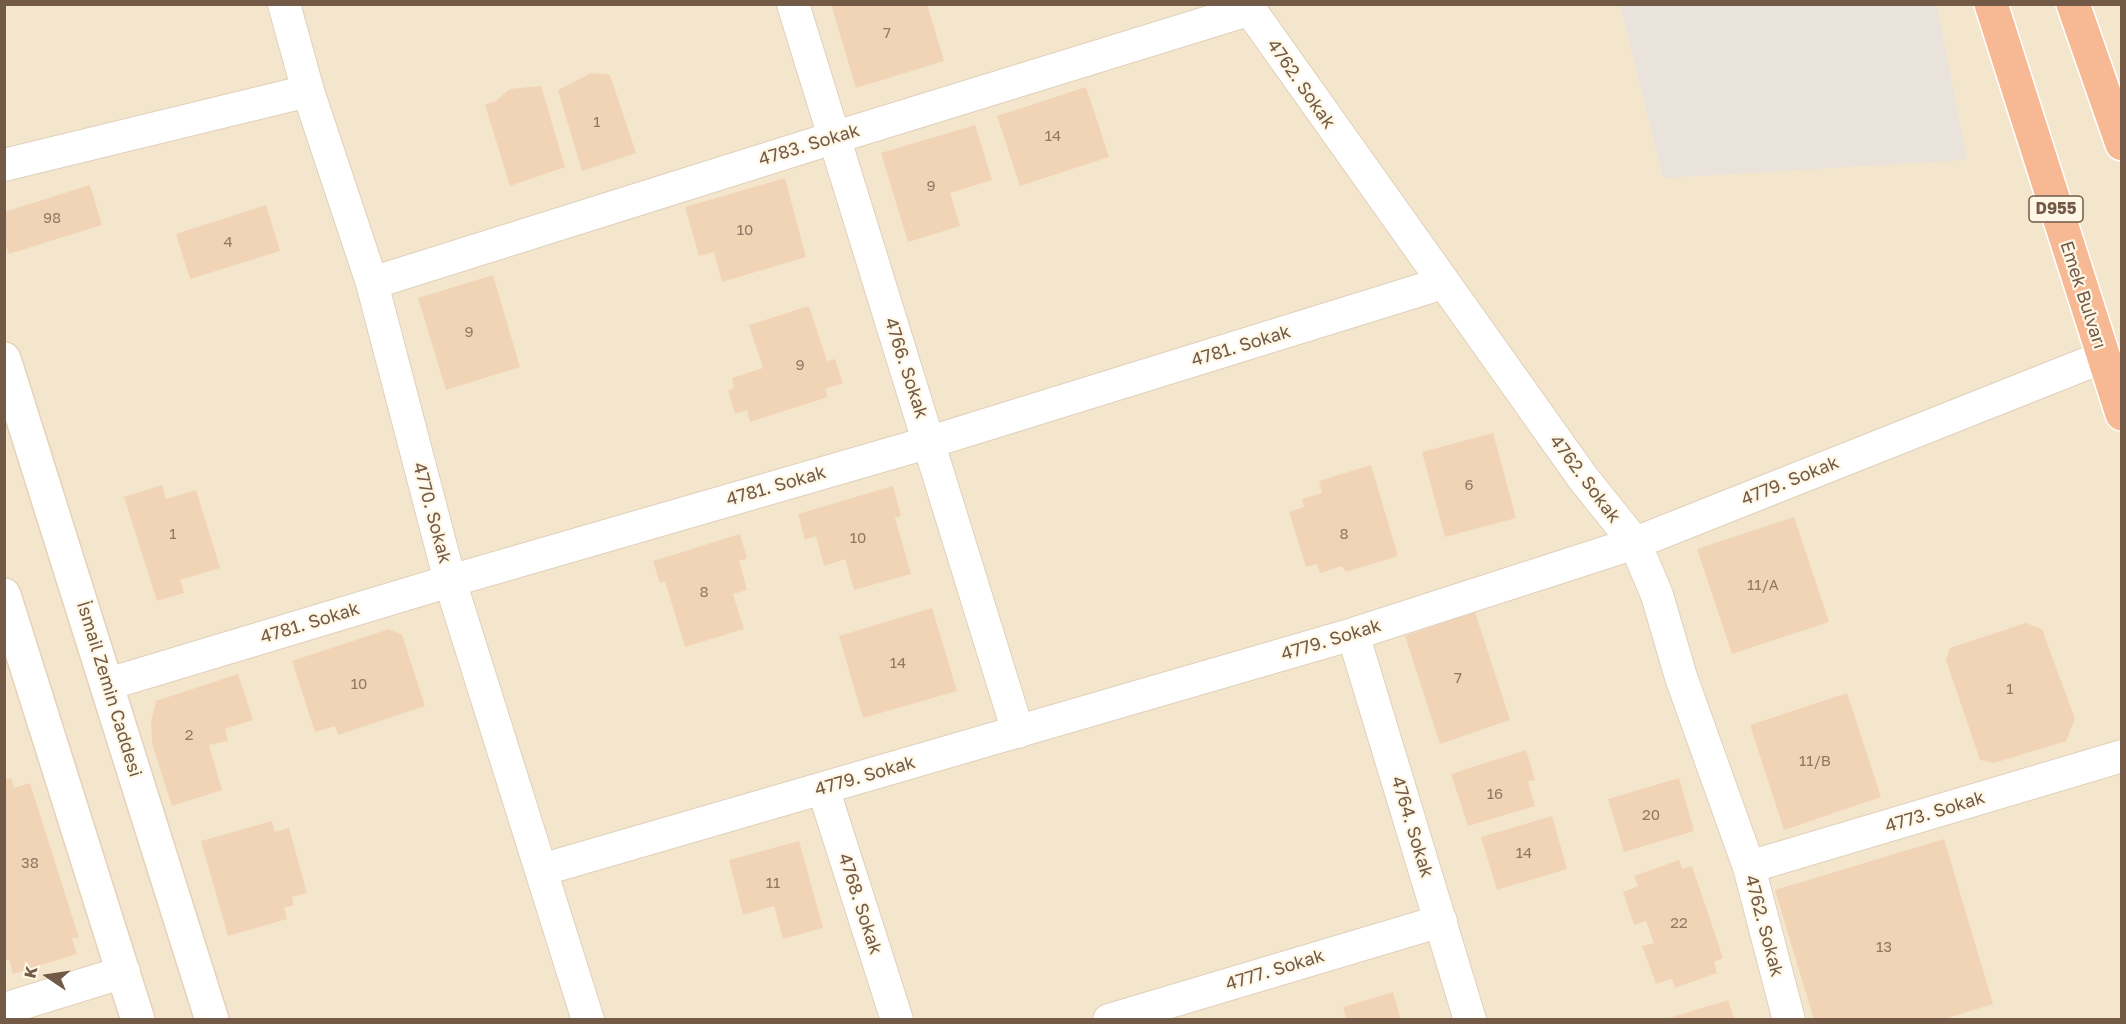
<!DOCTYPE html>
<html>
<head>
<meta charset="utf-8">
<style>
	body { margin:0 }
	#map { position:relative; width:2126px; height:1024px; overflow:hidden; background:#fcf4de; font-family:"Golos Text",sans-serif }
	canvas { display:block }
	.frame { position:absolute; inset:0; border:6px solid #725a47; pointer-events:none }
	.north { position:absolute; left:18px; top:946px; width:60px; height:60px; -webkit-text-stroke:4px #fff7e5; paint-order:stroke; rotate:283deg; font-size:16px; font-weight:700; line-height:24px; text-align:center; color:#725a47 }
	.north::after { content:''; display:block; margin:auto; width:21px; height:27px; background:#725a47; clip-path:polygon(50% 0,100% 100%,50% 72%,0 100%) }
</style>
</head>
<body>
<div id="map">
<canvas width="2126" height="1024"></canvas>
<div class="frame"></div>
<div class="north">K</div>
</div>
<script>
const ctx = document.querySelector('canvas').getContext('2d');
ctx.lineJoin = 'round';
function fill(path, color) { ctx.fillStyle = color; ctx.fill(path, 'evenodd'); }
function trace(path, color, width, dash) { ctx.strokeStyle = color; ctx.lineWidth = width; ctx.lineCap = dash ? 'butt' : 'round'; ctx.setLineDash(dash || []); ctx.stroke(path); }
function drawText(font, color, halo, rows, align = 'center') {
  ctx.font = font + ' "Golos Text",sans-serif'; ctx.lineWidth = 4.5; ctx.setLineDash([]); ctx.textBaseline = 'middle'; ctx.strokeStyle = halo; ctx.fillStyle = color; for (const [text, x, y, turn = 0] of rows) {
    ctx.save(); ctx.translate(x, y); ctx.rotate((+turn || 0) * Math.PI / 180); ctx.textAlign = isNaN(turn) ? turn : align; if (halo) ctx.strokeText(text, 0, 0); ctx.fillText(text, 0, 0); ctx.restore();
  }
}
fill(new Path2D(`
	M5,5H2121V1019L5,1020Z`), '#f4e6cd');
fill(new Path2D(`
	M1620,5H1937L1967,160L1663,178Z`), '#eae3db');
fill(new Path2D(`
	M831,4H927L944,61L856,88Z
	M591,73L610,75L636,153L582,171L558,90Z
	M541,86L565,167L510,186L485,105L496,101L510,89Z
	M1086,87L1109,157L1020,186L997,116Z
	M975,125L992,180L950,193L960,226L908,242L881,153Z
	M785,178L806,257L722,282L714,252L699,256L685,207Z
	M90,185L102,225L9,254L4,239V212Z
	M266,205L280,251L190,279L176,234Z
	M493,275L520,367L446,390L418,298Z
	M809,306L827,361L835,359L843,383L825,389L828,397L750,422L747,410L735,414L728,390L734,388L732,378L763,368L749,325Z
	M1493,433L1516,518L1445,537L1422,452Z
	M1371,465L1398,556L1346,572L1342,566L1320,573L1317,564L1306,567L1289,512L1304,507L1302,499L1322,493L1319,481Z
	M162,485L166,499L196,490L220,568L180,580L184,593L157,601L124,497Z
	M893,486L901,516L895,518L911,574L854,590L845,559L824,566L816,536L805,540L798,514Z
	M1794,517L1829,622L1732,654L1697,549Z
	M740,534L747,558L739,561L747,590L733,594L744,629L685,647L665,581L660,583L653,561Z
	M932,608L957,691L863,718L839,636Z
	M1475,612L1510,720L1440,744L1405,636Z
	M2026,623L2042,629L2075,719L2066,741L1994,763L1980,760L1946,660L1950,648Z
	M389,629L402,635L425,706L338,735L335,726L315,732L292,661Z
	M238,674L253,720L225,729L228,741L209,745L222,790L172,806L152,744L151,721L156,701Z
	M1847,693L1881,797L1784,830L1750,725Z
	M1526,750L1535,780L1528,782L1535,806L1468,826L1451,774Z
	M11,778L14,788L30,783L79,938H72L77,954L13,974L9,959L4,961V780Z
	M1679,778L1694,831L1624,852L1608,799Z
	M1552,816L1567,869L1497,890L1481,837Z
	M272,821L275,832L289,828L307,893L292,897L294,905L284,908L287,919L228,936L201,841Z
	M1944,839L1993,1004L1941,1020H1814L1775,890Z
	M799,841L823,928L783,939L774,906L743,915L729,860Z
	M1679,860L1682,869L1692,866L1723,958L1714,962L1717,973L1675,988L1672,979L1656,984L1642,946L1654,943L1646,921L1634,925L1623,892L1638,886L1634,876Z
	M1393,992L1401,1020H1347L1343,1007Z
	M1728,1000L1735,1020H1666V1019Z`), '#f1d4b6');
const street = new Path2D(`
	M284,4L308,91L372,283L450,581L588,1020
	M793,4L1018,732
	M1246,4L1583,478L1635,543L1657,595L1681,677L1749,867L1789,1020
	M4,165L308,91
	M372,283L833,138L1248,10
	M1353,634L1470,1020
	M108,684L450,581L930,442L1443,283
	M823,788L897,1020
	M1749,867L2122,756
	M541,870L1353,634L1635,543L2103,357
	M4,1009L124,972
	M1109,1020L1441,921`);
const secondary = new Path2D(`
	M4,359L212,1020
	M4,595L138,1020`);
const highway = new Path2D(`
	M1991,4L2122,414
	M2073,4L2122,144`);
trace(street, '#e0d0bb', 34);
trace(secondary, '#e5d2b9', 36);
trace(highway, '#fff', 36);
trace(street, '#fff', 32);
trace(secondary, '#fff', 33);
trace(highway, '#f7b894', 33);
drawText('15px', '#927863', null, [
	["7",887,33],
	["1",597,122],
	["14",1053,136],
	["9",931,186],
	["98",52,218],
	["10",745,230],
	["4",228,242],
	["9",469,332],
	["9",800,365],
	["6",1469,485],
	["1",173,534],
	["8",1344,534],
	["10",858,538],
	["11/A",1763,585],
	["8",704,592],
	["14",898,663],
	["7",1458,678],
	["10",359,684],
	["1",2010,689],
	["2",189,735],
	["11/B",1815,761],
	["16",1495,794],
	["20",1651,815],
	["14",1524,853],
	["38",30,863],
	["11",773,883],
	["22",1679,923],
	["13",1884,947]
]);
for (const [x, y, w] of [
	[2056,209,54]
]) { const box = new Path2D(); box.roundRect(x - w / 2, y - 13, w, 26, 4.5); ctx.fillStyle = '#fff7e5'; ctx.fill(box); trace(box, '#725a47', 1.5); }
drawText('bold 16px', '#725a47', null, [
	["D955",2056,209]
]);
drawText('18px', '#725a47', '#fff7e5', [
	["4762. Sokak",1301,84,55],
	["4783. Sokak",809,145,-17],
	["Emek Bulvarı",2083,295,72],
	["4781. Sokak",1241,346,-17],
	["4766. Sokak",906,368,72],
	["4762. Sokak",1585,479,53],
	["4779. Sokak",1790,481,-22],
	["4781. Sokak",776,486,-16],
	["4770. Sokak",432,513,75],
	["4781. Sokak",310,623,-17],
	["4779. Sokak",1331,640,-17],
	["İsmail Zemin Caddesi",109,689,73],
	["4779. Sokak",865,776,-16],
	["4773. Sokak",1935,812,-17],
	["4764. Sokak",1412,827,73],
	["4768. Sokak",860,904,72],
	["4762. Sokak",1764,926,75],
	["4777. Sokak",1275,970,-17]
]);
</script>
</body>
</html>
